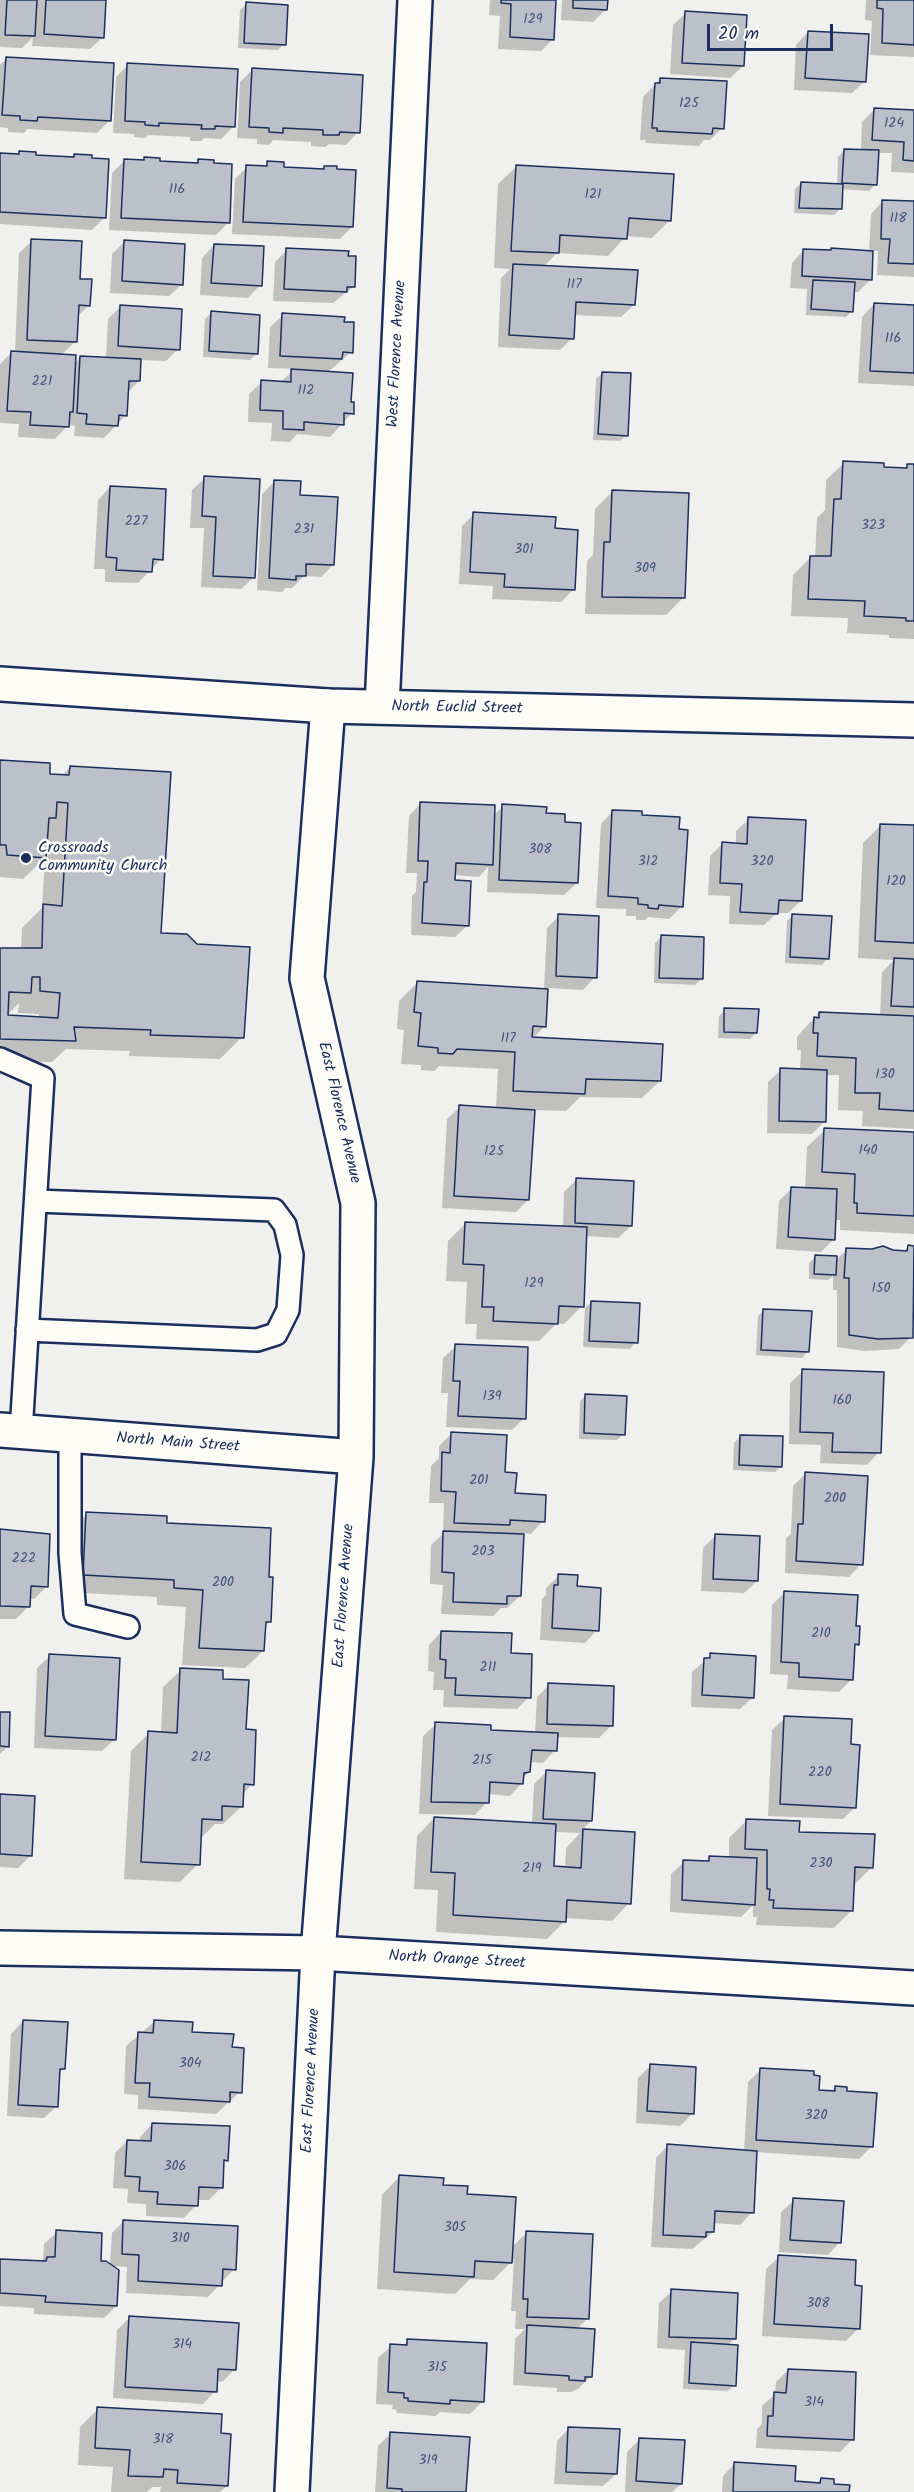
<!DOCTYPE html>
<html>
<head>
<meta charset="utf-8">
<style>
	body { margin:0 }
	#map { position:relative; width:914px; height:2492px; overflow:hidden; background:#f0f0ee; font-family:Kalam,sans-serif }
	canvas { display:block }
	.scale { position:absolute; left:707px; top:24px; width:126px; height:27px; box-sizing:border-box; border:3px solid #1b2f5e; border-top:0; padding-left:8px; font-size:18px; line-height:21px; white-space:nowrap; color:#1b2f5e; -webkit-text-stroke:4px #fdfcf7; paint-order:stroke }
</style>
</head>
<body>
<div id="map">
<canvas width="914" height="2492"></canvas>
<div class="scale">20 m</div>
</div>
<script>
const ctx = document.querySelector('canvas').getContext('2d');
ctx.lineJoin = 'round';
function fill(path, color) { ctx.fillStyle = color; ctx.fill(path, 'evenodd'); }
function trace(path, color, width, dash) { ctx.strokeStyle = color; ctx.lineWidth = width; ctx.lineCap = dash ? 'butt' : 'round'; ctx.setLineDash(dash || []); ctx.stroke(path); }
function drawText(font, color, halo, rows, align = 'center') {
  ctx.font = font + ' Kalam,sans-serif'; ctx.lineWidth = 5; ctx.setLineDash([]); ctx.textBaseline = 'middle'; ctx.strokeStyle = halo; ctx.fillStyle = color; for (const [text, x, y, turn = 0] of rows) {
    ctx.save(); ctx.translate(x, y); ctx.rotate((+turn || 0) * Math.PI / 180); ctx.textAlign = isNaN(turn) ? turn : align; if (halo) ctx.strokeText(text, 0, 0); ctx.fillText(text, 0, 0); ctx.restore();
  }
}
fill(new Path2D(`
	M0,0H105L103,37L90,49L32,46L33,37L22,48L0,47Z
	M490,0H555L553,39L541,51L498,49L500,16L489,15Z
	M562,0H606V9L593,22L561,20Z
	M866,0H914V57L870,55L872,21L865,20Z
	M246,4L284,44L278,50L238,48L240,10Z
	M686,13L743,66L730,78L670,74L673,25Z
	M808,32L865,81L852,93L794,90L796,45Z
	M6,59L110,120L97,133L27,129L24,133L8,132V128L0,127V65Z
	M128,65L234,126L221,139L204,138L201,141H190V137L148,135L145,138L134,137V134L113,133L116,77Z
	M252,70L358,132L346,145L329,144L325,147L311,146V142L273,140L269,145L257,144V139L237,138L240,82Z
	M660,79L722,128L710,140H704L699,146L645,143L646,140H640L643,97Z
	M874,110L914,112V173L891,172L892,153H877L875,185L869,191L841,189L840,209L834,215L794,213L795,189L801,183L837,185L838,157L844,150L861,151L862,122Z
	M0,155L72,159L75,155L108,160L105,217L92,230L0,224Z
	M158,159V162L196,164L199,161L229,222L216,235L109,230L112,173L125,160Z
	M268,163L282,168L322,170L324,167L352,227L340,239L232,234L235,179L247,167H263Z
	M516,167L670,220L652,238L626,236L608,256L557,253L543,267L634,305L621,317L574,315L572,338L560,350L498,347L501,278L510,269L494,268L498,184Z
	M883,201L914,203V277L877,275L878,251H871L870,280L858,292H853L852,311L846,317L806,315L807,289L790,288L792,263L804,250L869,252L871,214Z
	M32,241L79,280L89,305L77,317L76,341L61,355L74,364L80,358L106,359L108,319L120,307L178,349L166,361L140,360L139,381L127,393L126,415L104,438L74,436L75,426L68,425L55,439L18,437L19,424L0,423V364L11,353H15L19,253Z
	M124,242L182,284L169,296L110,293L112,254Z
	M214,245L260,285L248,298L200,295L202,258Z
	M287,250L353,287L333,303L273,301L275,262Z
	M874,304L914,310V386L858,383L862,317Z
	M211,313L256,354L250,360L203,357L205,319Z
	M283,315L351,352L327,373L352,413L330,437L297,434L290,442L271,441L272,423L248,422L249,394L262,382L280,383L294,369L268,368L270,327Z
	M602,373L626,435L620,441L593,440L596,379Z
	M844,463L903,470L908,465L914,466V639L889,638V635L847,633L848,618L791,616L793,575L811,557L815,558L817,518L825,510L826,480Z
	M205,478L254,577L241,589L201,587L204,528H190L192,490Z
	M275,481L299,497L333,565L321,577L304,576L292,588H286L282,592L257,590L262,494Z
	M110,487L161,559L138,583L105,582V569H94L98,500Z
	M613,491L684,597L666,615L585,614L587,561L593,555L595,509Z
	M474,514L554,530L573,590L561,602L492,599L493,586L459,584L462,526Z
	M0,762L49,775L62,776L70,767L159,935L242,1037L220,1059L129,1056L130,1051L66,1049L52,1062L0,1061V950L21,949L22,928L42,908L45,858L23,879L0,877ZM19,1003L18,1013L39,1014L38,1018L6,1016Z
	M421,803L493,816L503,806L545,814L577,883L564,895L487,892L488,867L479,877L454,875L468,925L455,937L411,935L412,896L416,892L417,873H406L409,816Z
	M613,811L682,906L669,919L648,917L645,920H636V916H626V909L596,908L601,824Z
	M749,819L801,901L788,913H777L764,925L729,924L730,896L708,895L710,856L722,844H736V831Z
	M881,825L914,827V1129L862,1126L863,1111L838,1110L839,1075H825L824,1122L812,1134L767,1133L768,1082L781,1070H800L801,1050H797V1037L802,1031L819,1013L880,1016L882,972L894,960L858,958L863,843Z
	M793,915L828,958L822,965L785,963L787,921Z
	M559,916L595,977L583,990L547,988L545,1026L533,1038L660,1081L642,1098L580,1097L566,1111L533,1110L528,1200L516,1212L442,1208L447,1119L460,1107L496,1109L498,1069L439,1066L434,1071L421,1070V1065L401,1064L404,1030L397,1029L399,1001L417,983L544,990L547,928Z
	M661,937L701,979L695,985L654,983L655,943Z
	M725,1010L756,1033L750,1039L718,1038L719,1016Z
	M825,1130L914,1134V1234L840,1230V1220H834V1239L821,1252L776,1249L779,1201L791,1189H805L807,1147Z
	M577,1179L631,1226L618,1238L585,1236L582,1306L564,1324L557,1323L539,1341L476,1339L477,1324H465L467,1282L446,1281L448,1241L466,1223L563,1228L564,1192Z
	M908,1247H914L911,1337L899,1349L865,1351L837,1347V1290H833V1276L828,1280L809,1279V1263L815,1257L835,1261L846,1250L903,1252Z
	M591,1302L636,1342L630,1349L583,1347L585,1308Z
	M764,1310L808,1351L802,1358L756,1355L758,1316Z
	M456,1346L524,1418L512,1430L446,1427L448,1393H441L443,1358Z
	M803,1371L879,1452L867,1465L820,1463L821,1445L789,1444L790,1383Z
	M586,1395L623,1434L617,1440L579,1439L580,1401Z
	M452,1433L504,1473L514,1494L543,1521L531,1534L522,1533L520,1596L507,1608H501L493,1616L441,1614L443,1585L430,1584L431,1545L443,1534L444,1503H429L431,1466L439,1458V1446Z
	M740,1437L781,1466L775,1472L733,1470L734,1443Z
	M806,1473L861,1564L849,1577L785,1573L786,1538L791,1534L793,1486Z
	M87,1514L165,1524L267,1578L269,1622L265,1626L263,1651L245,1668L182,1665L186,1607L157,1605V1597L66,1592L69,1531Z
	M0,1531L46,1587L34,1599H29L28,1607L16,1619H0Z
	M716,1535L757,1581L744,1593L701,1591L703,1548Z
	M559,1576L576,1588L597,1630L585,1643L540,1640L542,1599L546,1595V1588Z
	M785,1592L855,1628L857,1644L854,1648L852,1679L839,1692L787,1689L788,1675L770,1674L772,1605Z
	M441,1632L509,1655L529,1697L517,1709L443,1707L444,1690H433L434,1672L428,1671L429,1645Z
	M711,1655L753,1697L740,1709L691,1707L692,1672Z
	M50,1656L115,1739L102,1751L34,1748L37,1668Z
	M181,1670L221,1681L244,1731L252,1784L242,1795L241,1807L223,1824H215L202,1837L200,1836L198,1864L180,1882L124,1879L131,1751L149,1733L161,1734L163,1687Z
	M549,1685L611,1726L599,1738L556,1737L555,1750L543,1763L529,1762V1772L522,1779V1783L510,1796L488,1794L487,1802L475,1815L419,1814L423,1736L436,1724L490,1731L535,1733L537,1697Z
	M0,1714L8,1746L0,1754Z
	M785,1718L849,1746L855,1807L843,1819L768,1816L772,1730Z
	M546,1772L591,1821L582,1830L634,1833L629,1903L612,1921L565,1918V1921L547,1939L436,1932L438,1890L414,1889L417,1836L434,1818L532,1824L534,1784ZM554,1832L580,1833L566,1848L565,1868H553Z
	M0,1795L31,1855L18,1868L0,1867Z
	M747,1820L797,1833L872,1867L854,1885L852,1910L834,1928L756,1925L757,1917H753V1905L741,1917L670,1912L671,1874L684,1862H705L710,1858L729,1859V1838Z
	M23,2021L64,2068L59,2073L57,2106L44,2118L7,2116L11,2034Z
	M155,2021L230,2049L240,2092L216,2114L138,2109V2095L124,2094L126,2046Z
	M650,2066L692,2114L680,2126L636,2123L638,2078Z
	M761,2069L818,2091L831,2092L835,2087L846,2093L872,2146L859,2159L755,2152L752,2212L740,2225L713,2223V2232L692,2249L651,2247L656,2158L668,2145L744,2152L748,2082Z
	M152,2124L227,2160L222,2164L221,2188L209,2200H197L196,2205L184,2218L146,2216V2204L127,2203L128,2189L113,2188L115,2153L127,2141L140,2142V2137Z
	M399,2177L442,2186L466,2196L512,2247L527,2232L587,2319L577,2329L591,2376L578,2389L571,2392H557V2388L513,2385L515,2339L525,2329H515L516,2311H511L514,2259L493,2280L470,2279L455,2294L377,2289L382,2195Z
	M794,2200L840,2242L828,2255L779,2252L781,2212Z
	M124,2221L234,2269L208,2297L126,2293L127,2267L111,2266L116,2306L104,2318L34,2314V2308L0,2306V2260L43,2263L44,2244L57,2232L99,2263L110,2265L112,2233Z
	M779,2257L853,2287L859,2328L846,2341L762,2336L766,2269Z
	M672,2291L734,2339L727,2346L734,2385L728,2391L683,2389L685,2350L657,2348L659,2303Z
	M129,2318L235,2369L222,2382L216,2381L215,2391L203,2404L113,2398L117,2330Z
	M408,2341L483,2401L470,2414L440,2412L436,2416L396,2413L397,2410L392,2409L393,2405L376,2404L378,2358L391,2346H402Z
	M788,2370L852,2440L840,2452L756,2448L757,2429L762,2424V2406L775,2394L776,2382Z
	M98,2409L219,2435L227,2486L220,2492H160L161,2487H152L147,2492H111L113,2467L78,2465L80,2427Z
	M569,2428L616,2474L603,2486L554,2484L557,2441Z
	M390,2434L465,2492H375L378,2446Z
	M639,2440L681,2484L672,2492H625L627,2452Z
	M735,2463L794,2483L816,2484L821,2480L848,2492H722L723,2476Z`), '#0003');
const building = new Path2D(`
	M7,0H37L35,36L5,35Z
	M46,0H106L104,38L44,34Z
	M501,0H556L554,40L510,37L511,4L501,3Z
	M573,0H608L607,10L573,8Z
	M877,0H914V45L882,43L883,9L877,8Z
	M246,2L288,5L286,45L244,43Z
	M685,11L747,15L744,66L682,63Z
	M808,31L869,34L866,82L805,78Z
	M6,57L114,63L111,121L38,117L37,121L20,120V116L2,115Z
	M127,63L238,69L235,127L215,126V129H201L202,125L159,123V126L145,125V122L125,121Z
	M252,68L363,75L360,133L340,132L339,135H323V130L283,128V133L269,132V128L249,127Z
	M660,78L727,81L724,129L713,128L712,134L657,131V128H652L655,83H660Z
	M874,108L914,110V161L903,160L904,142L872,140Z
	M844,149L879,150L877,185L842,183Z
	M19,151L36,152V155L74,157V154L92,155V158L109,159L106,218L0,212V153L19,154Z
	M144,157L160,158V161L198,163V159L214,160V163L232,164L230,223L121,218L124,159L144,160Z
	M267,161L284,162V167L324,169V166H337V169L356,170L353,227L243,222L246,165L267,166Z
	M516,165L674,174L671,221L629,218L627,239L560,235L559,253L511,251Z
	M801,182L843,184L842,209L799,208Z
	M882,200L914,201V264L888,263L890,239H881Z
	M31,239L82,241L80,279H92L90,306L79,305L77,342L27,340Z
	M124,240L185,244L183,285L122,281Z
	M214,244L264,246L262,286L211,283Z
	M286,248L349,251L348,256H356L355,287H347V292L284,289Z
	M831,248L873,251L872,280L802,276L803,249L831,250Z
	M513,264L638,270L635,305L576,302L574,339L509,335Z
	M813,280L855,282L853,312L811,309Z
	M874,303L914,305V373L870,371Z
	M120,305L182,309L180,350L118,346Z
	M211,311L260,315L258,354L209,351Z
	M282,313L345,317L344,322H354L353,353L343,352L342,359L280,356Z
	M11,351L76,355L73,412H70L69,427L30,425L31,412L7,411Z
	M80,356L141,359L140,381H129L127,416L119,415L118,426L86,424L87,414L77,413Z
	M291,369L353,373L351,402H354V414L344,413V425L304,422V430L283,429V411L260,410L261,380L291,382Z
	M602,372L631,373L628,436L598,434Z
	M843,461L884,463V467L907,468V464H914V621H906V618L864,616L865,601L808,599L810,556H831L834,499H841Z
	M204,476L260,479L255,578L213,576L216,517L202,516Z
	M274,480L301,481L300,495L338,497L334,565L306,564V576H296V580L269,578Z
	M110,486L166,489L163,560L153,559L152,572L116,570L117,558L106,557Z
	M612,490L689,493L685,598L602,597L604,542H610Z
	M473,512L556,517L555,528L578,530L575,590L504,587L505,574L470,572Z
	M0,760L50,763V774L69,775L70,766L171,772L161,933L187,934L197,944L250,947L244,1038L150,1035L151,1030L74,1027L76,1041L0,1039V948H42L43,904L62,906L68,803L57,802L56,818H49L46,858L7,855L6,845H0ZM32,977H40V991L60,993L58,1018L8,1015L9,992L31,993Z
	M420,802L495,805L493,865L456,863L455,880L471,881L469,926L422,923L424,882H427L428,861H418Z
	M502,804L547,807L546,813L565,814V822L581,823L578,883L499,880Z
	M612,810L642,811V815L680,817L679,829L688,830L683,907L659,905L658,909L648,908V905L638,904V898L608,896Z
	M748,817L806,820L802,901L779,900L778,914L740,912L742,884L720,883L722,842L747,844Z
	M880,824L914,825V943L875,941Z
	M558,914L599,916L597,978L556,976Z
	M792,914L832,916L829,959L790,957Z
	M661,935L704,937L703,979L659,978Z
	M894,958L914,959V1007L891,1006Z
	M417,981L548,989L546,1027L533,1026L532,1037L663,1044L661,1081L586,1079L585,1094L513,1091L515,1052L457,1049L453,1054L438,1053V1048L418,1046L421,1013L414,1012Z
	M724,1008L759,1009L757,1033L724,1032Z
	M819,1012L914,1016V1111L879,1109L880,1093H855L856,1058L817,1056L818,1033H813L814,1017L819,1018Z
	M780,1068L827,1070L826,1122L779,1121Z
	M459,1105L535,1110L529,1200L454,1196Z
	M824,1128L914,1132V1216L857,1213V1203H854L855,1174L822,1172Z
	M576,1178L634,1181L632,1226L575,1223Z
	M791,1187L837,1189L835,1240L788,1237Z
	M465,1222L587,1227L584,1307L559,1306L558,1324L493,1321L494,1307H482L484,1265L463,1264Z
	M908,1245L914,1246L913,1338L878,1339L849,1335V1278H844L846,1248L872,1249L883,1246L893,1250L907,1251Z
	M815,1255L837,1256L836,1275L814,1274Z
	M591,1301L640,1303L638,1343L589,1341Z
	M763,1309L812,1311L809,1352L761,1350Z
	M455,1344L528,1347L526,1419L458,1416L460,1381H453Z
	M802,1369L884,1372L881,1453L832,1452L833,1433L800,1432Z
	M585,1394L627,1396L625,1435L584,1433Z
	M451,1432L507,1435L505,1472L517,1473L515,1493L546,1495L545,1522L510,1520V1525L454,1523L456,1492L441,1491L442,1452L450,1453Z
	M740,1435L783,1436L782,1467L739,1465Z
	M805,1472L868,1476L863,1565L796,1561L798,1524H803Z
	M86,1512L167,1516V1523L271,1528L269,1577H273L271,1622H266L264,1651L199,1648L203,1590L174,1588V1580L83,1575Z
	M0,1529L50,1534L48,1587L31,1586L30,1607L0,1606Z
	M443,1531L524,1534L521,1596H507V1604L453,1602L454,1573L442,1572Z
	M715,1534L760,1536L758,1581L713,1579Z
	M558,1574L578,1575L577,1586L601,1588L599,1631L552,1628L554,1585H558Z
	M784,1591L858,1595L856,1626H860L859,1645L855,1644L853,1680L799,1677V1663L781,1662Z
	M441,1631L512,1633L511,1653L532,1654L531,1698L455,1695L456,1678H445L446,1660L440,1659Z
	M710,1653L756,1656L754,1698L702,1695L704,1658H710Z
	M49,1654L120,1658L116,1740L45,1736Z
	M180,1668L223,1670V1679L249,1680L246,1729L256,1730L254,1785L244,1784L243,1807L222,1806V1820L202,1819L200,1865L141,1862L148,1731L177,1733Z
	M548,1683L614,1686L613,1726L547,1724Z
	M0,1712H10L9,1747L0,1746Z
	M784,1716L852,1719L851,1744L860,1745L856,1808L780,1804Z
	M435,1722L491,1725V1730L558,1733L557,1751L532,1750L530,1772L524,1773L523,1784L490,1782L489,1803L431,1802Z
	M546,1770L595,1773L592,1821L543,1819Z
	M0,1794L35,1796L32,1856L0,1854Z
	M434,1817L556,1824L554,1866L581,1868L583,1829L635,1832L631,1904L567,1900L566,1922L453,1915L455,1873L431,1872Z
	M746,1819L800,1821L799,1832L875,1834L873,1868L855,1867L853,1911L773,1908L774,1900H769L770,1889H767V1850L745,1849Z
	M709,1856L757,1858L755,1905L682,1900L683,1860L709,1861Z
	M23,2020L68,2022L65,2069H60L58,2107L18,2105Z
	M154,2020L193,2022L192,2032L234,2034L232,2047L244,2048L242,2093L230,2092V2102L149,2097L150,2083H135L138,2032L153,2033Z
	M650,2064L696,2067L694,2114L647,2111Z
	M760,2068L814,2071V2075L820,2076L819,2090L835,2091V2086L847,2087V2091L877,2093L873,2147L756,2140Z
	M152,2123L230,2126L228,2161L224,2160L223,2188L199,2187L198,2206L157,2204L158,2192L139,2191L140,2177L125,2176L127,2140L151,2141Z
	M667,2144L757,2151L754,2213L715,2211L714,2232H706V2237L663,2235Z
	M399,2175L444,2178L443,2185L468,2186L467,2194L516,2197L512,2263L475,2261L474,2277L394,2272Z
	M793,2198L844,2201L841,2243L790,2240Z
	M123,2220L238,2226L236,2270L223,2269L222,2286L138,2281L139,2255L122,2254Z
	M56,2230L102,2233L101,2261H106L119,2270L117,2306L45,2302L46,2296L0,2293V2259L46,2261L47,2257H55Z
	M526,2231L593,2234L589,2319L527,2317L528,2299H523Z
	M778,2255L856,2260L855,2285L862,2286L860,2329L774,2324Z
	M671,2289L738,2293L736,2339L669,2337Z
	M129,2316L239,2323L236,2370L218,2369L217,2392L125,2387Z
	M527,2325L595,2329L592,2377H585V2381L569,2380V2376L525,2373Z
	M407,2339L487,2343L484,2402L450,2400V2404L408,2401V2398H404V2393L388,2392L390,2344L407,2345Z
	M691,2342L738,2345L736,2386L689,2383Z
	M788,2369L856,2372L854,2440L767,2436L768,2416H773L774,2392L786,2393Z
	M97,2407L222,2414L221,2433L231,2434L228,2486L177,2483L178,2470L164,2469L163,2477L128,2476L130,2450L95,2448Z
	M568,2427L620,2429L617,2474L566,2472Z
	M390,2432L470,2437L466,2492H402V2489L387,2488Z
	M639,2438L685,2440L682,2484L636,2481Z
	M734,2462L796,2466L795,2481L820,2483L821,2478L834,2479V2484L850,2485L849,2492H733Z`);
fill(building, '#bbc0ca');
trace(building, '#1b2f5e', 1.5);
const lane = new Path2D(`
	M0,1059L43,1078L21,1432
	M27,1330L257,1340L276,1334L288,1310L292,1255L285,1225L274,1210L36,1201
	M70,1436V1553L75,1614L128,1627`);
const street = new Path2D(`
	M382,707L415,0
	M0,1430L356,1457
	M0,1948L318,1953L914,1988
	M292,2492L318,1953L356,1457L358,1203L307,978L328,706`);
const secondary = new Path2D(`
	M0,684L328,706L914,720`);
trace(lane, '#1b2f5e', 26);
trace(street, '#1b2f5e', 38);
trace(secondary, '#1b2f5e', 38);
trace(lane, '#fdfcf7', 21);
trace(street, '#fdfcf7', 33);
trace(secondary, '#fdfcf7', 33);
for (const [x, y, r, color] of [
	[26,858,6,"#1b2f5e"]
]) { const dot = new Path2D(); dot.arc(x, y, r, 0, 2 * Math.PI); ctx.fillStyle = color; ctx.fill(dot); trace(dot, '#fdfcf7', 2); }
drawText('14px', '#435379', null, [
	["129",533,21],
	["125",689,105],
	["124",894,125],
	["116",177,191],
	["121",593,196],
	["118",898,220],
	["117",574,286],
	["116",893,340],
	["221",42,383],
	["112",306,392],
	["227",136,523],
	["323",873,527],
	["231",304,531],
	["301",524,551],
	["309",645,570],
	["308",540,851],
	["312",648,863],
	["320",762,863],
	["120",896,883],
	["117",508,1040],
	["130",885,1076],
	["140",868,1152],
	["125",494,1153],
	["129",534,1285],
	["150",881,1290],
	["139",492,1398],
	["160",842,1402],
	["201",479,1482],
	["200",835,1500],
	["203",483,1553],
	["222",24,1560],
	["200",223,1584],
	["210",821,1635],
	["211",488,1669],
	["212",201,1759],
	["215",482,1762],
	["220",820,1774],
	["230",821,1865],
	["219",532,1870],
	["304",190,2065],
	["320",816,2117],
	["306",175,2168],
	["305",455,2229],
	["310",180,2240],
	["308",818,2305],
	["314",182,2346],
	["315",437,2369],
	["314",814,2404],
	["318",163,2441],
	["319",428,2462]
]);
drawText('16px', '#1b2f5e', '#fdfcf7', [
	["West Florence Avenue",398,354,-87],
	["North Euclid Street",457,709,1],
	["East Florence Avenue",338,1113,77],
	["North Main Street",178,1444,4],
	["East Florence Avenue",345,1596,-86],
	["North Orange Street",457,1961,3],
	["East Florence Avenue",312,2081,-87]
]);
drawText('16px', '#1b2f5e', '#fdfcf7', [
	["Crossroads",38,849],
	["Community Church",38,867]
], 'left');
</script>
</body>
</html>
